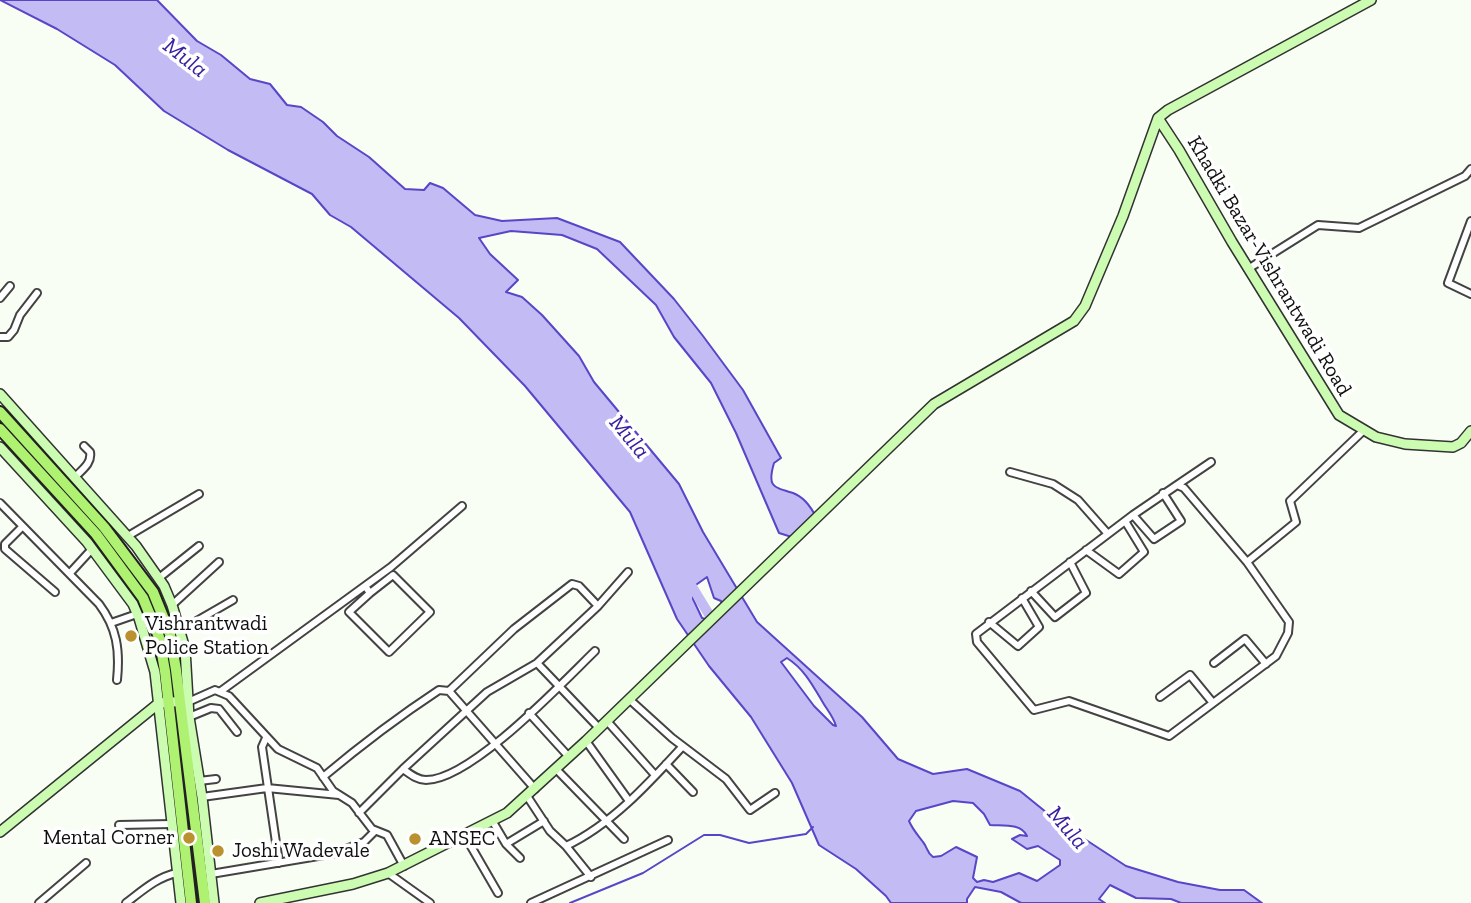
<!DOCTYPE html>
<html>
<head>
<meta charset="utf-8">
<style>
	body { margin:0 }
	canvas { display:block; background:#f8fef4 }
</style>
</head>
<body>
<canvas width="1471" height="903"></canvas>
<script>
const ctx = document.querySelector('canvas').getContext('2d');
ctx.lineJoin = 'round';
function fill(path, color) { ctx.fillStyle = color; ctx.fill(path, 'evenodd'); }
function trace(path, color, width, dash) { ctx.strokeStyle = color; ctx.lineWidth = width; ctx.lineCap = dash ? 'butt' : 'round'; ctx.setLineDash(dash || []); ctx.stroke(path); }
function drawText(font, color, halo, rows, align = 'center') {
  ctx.font = font + ' "Zilla Slab",serif'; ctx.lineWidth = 7; ctx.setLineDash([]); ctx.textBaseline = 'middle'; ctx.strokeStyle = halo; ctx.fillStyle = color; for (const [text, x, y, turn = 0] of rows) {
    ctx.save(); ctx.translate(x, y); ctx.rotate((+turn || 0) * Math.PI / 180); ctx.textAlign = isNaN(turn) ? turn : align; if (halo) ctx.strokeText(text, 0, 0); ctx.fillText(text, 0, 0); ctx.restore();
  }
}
const water = new Path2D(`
	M0,0H157L197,41L221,55L250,79L270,84L287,105L301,107L323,122L337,136L369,157L405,189L424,190L430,183L443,188L475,215L502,221L557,218L620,242L674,299L703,336L743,390L781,458L774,463C767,487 773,487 793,493C804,497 811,507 816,517L795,538L779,533L736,433L711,383L674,337L656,305L597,249L562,235L511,231L479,238L490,254L518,280L506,292L522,297L542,315L579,356L594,382L679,484L703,532L757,622L862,717L898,759L933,774L967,769L1020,791L1057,821L1126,866L1178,882L1220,890H1244L1262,903H1181L1171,899L1136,898L1110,885L1099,899L1105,903H1021L1001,892L975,887L967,899V903H891L886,896L856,869L819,845L792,783L751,717L709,666L677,619L630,512L525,386L459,318L351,227L330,215L312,194L228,150L164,111L115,65L57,29ZM707,577L714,598L721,601L722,610L713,621L702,618L693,599V587ZM787,658C804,669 812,684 822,701C827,710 833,716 836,726L833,725L814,706L781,662ZM953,801L973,803L984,814L990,825C1003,826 1021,823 1027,836L1020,835L1012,839L1027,849L1038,846L1060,860V865L1037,881L1019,873L993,882L984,880L977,882L973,878L977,857L956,847L941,856L933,857C926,852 928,848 923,842C917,834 913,830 909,821L916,811Z`);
fill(water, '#c2bbf4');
trace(water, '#5945c7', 2);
trace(new Path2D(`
	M570,903L643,873L704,835H720L749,843L806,834L813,827`), '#5945c7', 2);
trace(new Path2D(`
	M688,580L716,626`), '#c2bbf4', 10);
const street = new Path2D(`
	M1471,221L1448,283L1471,294
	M1248,269L1318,225L1359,228L1465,176L1471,169
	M0,298L10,286
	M0,337H8L14,330L20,315L37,293
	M1010,472L1053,484L1078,500L1108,534
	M75,477C83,469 92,463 90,452L84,446
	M1177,485L1184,488L1247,562L1289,622L1288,633L1276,656L1169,736L1069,701L1034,710L977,642L976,634L1133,515Z
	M1177,485L1211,462
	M0,503L99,604C117,628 120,650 117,680
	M1133,515L1154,539L1181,521L1163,493
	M22,527L5,544V549L55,592
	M128,536L199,494
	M1086,550L1119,574L1144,552L1125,521
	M1247,562L1296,522L1290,501L1364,430
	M70,573L92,549
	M159,578L199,546
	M365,586L370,593L393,575L430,612L389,652L349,612L370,593
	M1031,591L1055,617L1086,593L1070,562
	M172,605L219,562
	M989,622L1018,646L1039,627L1022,598
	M111,623L137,614
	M181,630L233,600
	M537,663L599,728
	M1214,663L1245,639L1266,664
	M221,691L391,567L462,506
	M449,691L535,789
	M1160,697L1190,675L1213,703
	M629,699L672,738L726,779L750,810L775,793
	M188,702L215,690L229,696L278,749L317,768L333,791L352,803L372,829L387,835L404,866
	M529,713L569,757
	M189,717L211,708L219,709L237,732
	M607,721L655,775
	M266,738L262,747L279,863
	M586,741L629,801
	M666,764L693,792
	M403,769C410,774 417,780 426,780C471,780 562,683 595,651
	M556,769L624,839
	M323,777C360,746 398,717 439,690L449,691L514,629L572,584L579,586L598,606
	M199,781L216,779
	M527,796L550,831L566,846L591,877
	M202,797L267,788L339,795
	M359,813L403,769L487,692L537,663L598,606L628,572
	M493,822L506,844L520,858
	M119,825L172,824
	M465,836L498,893
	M506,844L544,821
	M566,846C611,825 649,783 682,747
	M388,873L430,903
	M211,874L336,853L364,842L375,831
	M39,903L86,863
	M126,903C142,891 157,877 177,873
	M531,903L668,840`);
const secondary = new Path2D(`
	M1158,118L1179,150L1232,242L1339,415L1376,437L1405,444L1453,447L1461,443L1471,431
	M0,394L136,546L164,586L172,605L185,649L189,717L202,797L214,903
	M0,447L87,542L133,604L139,618L155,672L181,903
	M0,832L159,703L186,701
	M260,903L353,884L388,873L507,813L586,741L934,404L1074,321L1085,306L1123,216L1158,118L1168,110L1371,0`);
const primary = new Path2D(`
	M0,412L104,527L153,592L170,634L176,670L205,903
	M0,429L96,534L143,598L159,637L165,671L191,903`);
trace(street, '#434343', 10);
trace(secondary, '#323232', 12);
trace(primary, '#212121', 14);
trace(street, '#fff', 6);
trace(secondary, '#ccfbb2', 9);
trace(primary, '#aff171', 10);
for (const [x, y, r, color] of [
	[131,636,7,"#ba912e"],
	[189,838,7,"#ba912e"],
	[415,839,7,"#ba912e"],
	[218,851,7,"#ba912e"]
]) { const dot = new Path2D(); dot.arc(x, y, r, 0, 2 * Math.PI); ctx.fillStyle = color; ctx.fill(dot); trace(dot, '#fff', 2.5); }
drawText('21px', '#101010', '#fff', [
	["Khadki Bazar-Vishrantwadi Road",1269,266,59]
]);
drawText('21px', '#101010', '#fff', [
	["Vishrantwadi",145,624],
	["Police Station",145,648],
	["Mental Corner",175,838,"right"],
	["ANSEC",429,839],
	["Joshi Wadevale",232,851]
], 'left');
drawText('italic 23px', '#371e9d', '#fff', [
	["Mula",185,58,38],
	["Mula",629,437,50],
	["Mula",1067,828,49]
]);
</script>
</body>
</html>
